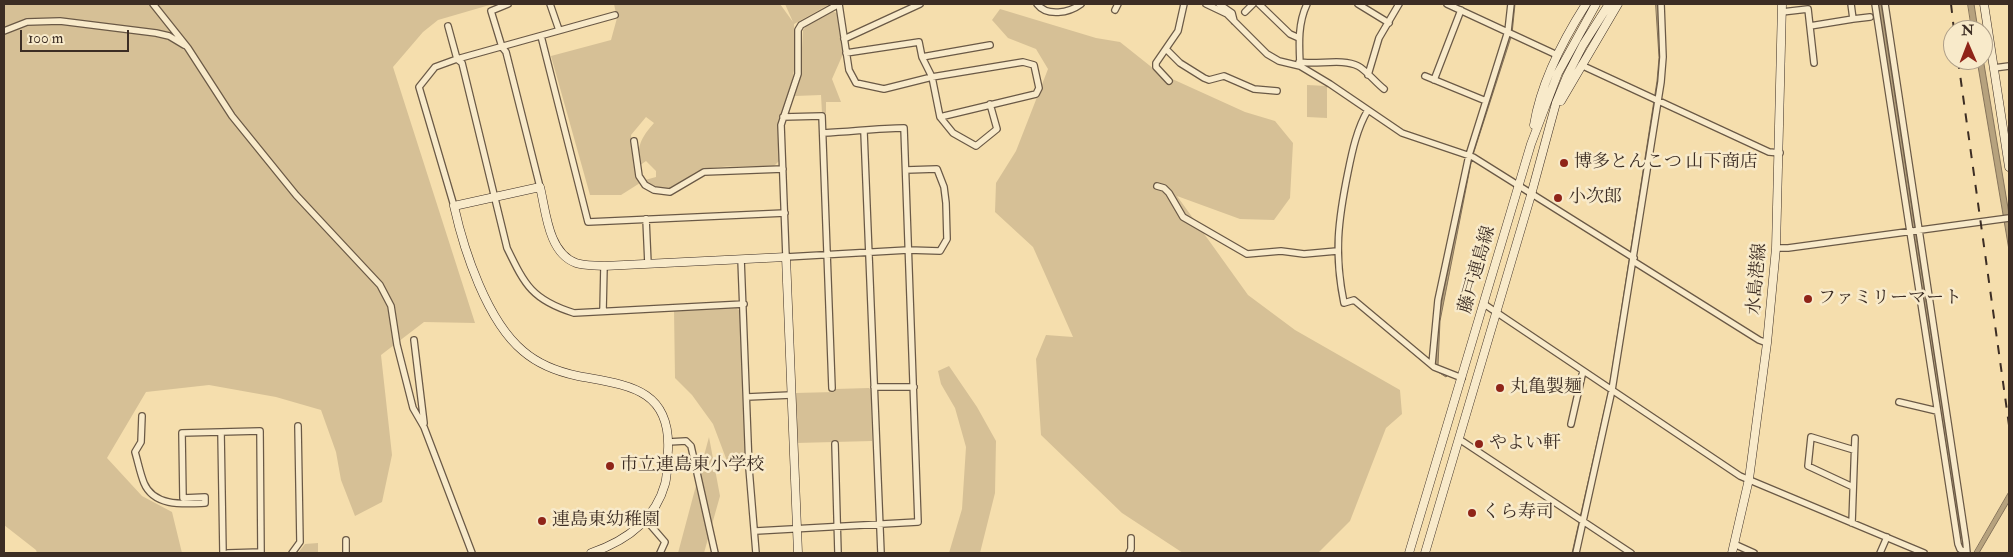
<!DOCTYPE html>
<html>
<head>
<meta charset="utf-8">
<style>
	body { margin:0 }
	#map { position:relative; width:2013px; height:557px; overflow:hidden; background:#f5dead; font-family:"IM FELL Double Pica",serif }
	canvas { display:block }
	.frame { position:absolute; inset:0; border:5px solid #3c2d24; pointer-events:none }
	.north { position:absolute; left:1943px; top:20px; width:50px; height:50px; box-sizing:border-box; background:#f8eaca; border:1px solid #ad9e88; border-radius:50%; rotate:359deg; font-size:14px; font-weight:700; line-height:20px; text-align:center; color:#3c2d24 }
	.north::after { content:''; display:block; margin:auto; width:18px; height:22px; background:#8f2418; clip-path:polygon(50% 0,100% 100%,50% 72%,0 100%) }
	.scale { position:absolute; left:20px; top:30px; width:109px; height:22px; box-sizing:border-box; border:2px solid #3c2d24; border-top:0; padding-left:6px; font-size:15px; line-height:18px; white-space:nowrap; color:#3c2d24; -webkit-text-stroke:4px #f8eaca; paint-order:stroke }
</style>
</head>
<body>
<div id="map">
<canvas width="2013" height="557"></canvas>
<div class="frame"></div>
<div class="north">N</div>
<div class="scale">100 m</div>
</div>
<script>
const ctx = document.querySelector('canvas').getContext('2d');
ctx.lineJoin = 'round';
function fill(path, color) { ctx.fillStyle = color; ctx.fill(path, 'evenodd'); }
function trace(path, color, width, dash) { ctx.strokeStyle = color; ctx.lineWidth = width; ctx.lineCap = dash ? 'butt' : 'round'; ctx.setLineDash(dash || []); ctx.stroke(path); }
function drawText(font, color, halo, rows, align = 'center') {
  ctx.font = font + ' "IM FELL Double Pica","Noto Serif JP",serif'; ctx.lineWidth = 5; ctx.setLineDash([]); ctx.textBaseline = 'middle'; ctx.strokeStyle = halo; ctx.fillStyle = color; for (const [text, x, y, turn = 0] of rows) {
    ctx.save(); ctx.translate(x, y); ctx.rotate((+turn || 0) * Math.PI / 180); ctx.textAlign = isNaN(turn) ? turn : align; if (halo) ctx.strokeText(text, 0, 0); ctx.fillText(text, 0, 0); ctx.restore();
  }
}
fill(new Path2D(`
	M4,4H493L438,20L423,32L393,67L475,323L424,322L381,355L392,455L382,502L355,516L341,480L336,452L321,410L276,397L209,385L146,392L107,458L142,496L172,512L182,553H37L36,550L4,525Z
	M614,4H780L793,22L785,4H830L794,24L795,65L792,81L778,125L779,161L774,166C751,167 726,165 704,169C685,172 672,205 645,180L656,177V171L646,161L639,166C637,145 641,138 654,123L646,117L631,135L636,174L640,183L621,195H590L551,56L611,40L617,18Z
	M1000,9L1096,38L1120,42L1159,73L1245,112L1275,121L1293,143L1290,198L1274,220L1240,219L1177,196L1248,295L1295,330L1400,390L1402,414L1386,428L1350,521L1318,553H1183L1122,513L1041,435L1036,359L1046,335L1073,337L1033,247L995,212L996,183L1016,151L1048,69L1036,49L1008,38L992,20Z
	M831,11L837,13L843,54L832,79L841,102H826V113H822L821,95L795,96L801,66L803,30L809,23Z
	M1307,85L1327,86V118L1307,117Z
	M736,308L741,312L746,465H733L727,461L713,424L692,395L675,378L674,310Z
	M949,366L977,407L996,441L995,493L980,553H949L962,509L966,447L955,408L941,384L938,371Z
	M869,388L871,390L872,441L796,443L795,393L835,392V389Z
	M709,437L720,496L704,553H678Z
	M318,543V553H298L305,544Z`), '#d6c096');
const water = new Path2D(`
	M1513,4H1515L1512,34L1472,158L1440,321L1438,365V370L1447,376L1446,377L1435,370L1438,321L1470,157Z
	M1656,4H1660L1662,57L1612,389L1575,553H1572L1609,389L1657,81L1659,58Z
	M1879,4H1881L1962,538H1960Z
	M1968,4H1974L1978,30H1972Z
	M1983,58L2009,214V250L1977,60H1983Z
	M2009,492V502L1979,553H1974Z`);
fill(water, '#b6a27e');
trace(water, '#85735a', 1);
const street = new Path2D(`
	M153,4L188,48L232,116L296,195L380,285L391,306L397,345L413,408L424,427L472,553
	M508,4L491,11L502,47L506,52L540,187
	M550,4L559,30
	M839,4L801,25L798,30V74L781,125L786,257L908,250L940,251L947,239L946,203L944,187L937,169L906,170
	M839,4L849,70L856,83L884,89L932,77L1023,62L1034,65L1039,88L1036,94L940,117
	M1037,4C1047,17 1069,13 1081,4
	M1206,4L1227,14L1267,54L1279,61L1300,66L1330,84L1402,133L1473,157L1634,258
	M1219,4L1232,13L1234,21
	M1259,4L1290,34L1299,38
	M1358,4L1389,23
	M1447,4L1557,55
	M1851,4L1853,19L1870,17
	M1875,4L1958,544L1960,549L1966,553
	M1885,4L1966,542L1967,553
	M1115,10L1118,4
	M1245,12L1253,4
	M1782,12L1808,9L1814,63
	M448,26L457,59L462,63L507,248C525,285 532,300 574,313L744,304
	M1810,26L1853,19
	M4,31L27,22L60,21L156,33L169,36L184,45
	M541,36L588,222L785,213
	M844,39L920,4
	M1166,49L1180,63L1204,78L1209,80L1224,76L1254,89L1277,91
	M846,53L919,42L922,57L932,77L940,117L953,133L976,146L997,129L990,104
	M922,57L990,45
	M1299,62C1317,65 1343,58 1358,66C1366,70 1376,83 1384,89
	M1300,64C1299,43 1298,23 1307,4
	M1581,65L1769,152L1780,153
	M1994,68L2009,66
	M1368,75L1379,38L1399,4
	M1425,76L1486,101
	M1434,80L1461,10
	M1169,81L1156,67V63L1178,31L1184,4
	M1368,110C1357,128 1352,152 1348,172C1338,221 1334,254 1344,303L1354,300L1434,367L1462,378
	M783,117L822,116L832,388
	M864,132L881,553
	M634,141L639,176L645,185L654,190L670,192L704,172L783,169
	M1157,186L1164,188L1169,193L1183,217L1247,254L1281,251L1304,254L1337,251
	M454,206L419,87L435,67L457,59L615,15
	M646,219L648,264
	M1776,248H1788L2009,218
	M741,259L749,468L756,553
	M1633,261L1759,340L1767,343
	M1484,304L1740,476L1924,553
	M603,311L604,266
	M414,340L424,423
	M1432,364L1438,300L1469,155L1508,31L1511,4
	M874,387H914
	M747,397L791,395
	M1899,402L1937,411
	M142,416L141,442L135,452C138,462 140,473 144,483C154,507 184,504 205,503V497L183,498L182,433L260,431L261,553
	M1571,424L1583,371
	M221,432L223,553
	M1459,439L1631,553
	M668,442L686,441L691,446L715,553
	M835,444L838,553
	M1853,487L1808,466L1811,437L1854,450
	M646,520L665,542L660,553
	M1852,523L1855,438
	M756,531L918,522L904,128C877,128 851,132 823,133
	M346,540V553
	M1734,544L1754,553
	M228,553L261,552
	M292,553L300,542L298,426
	M1129,553L1131,549V538
	M1576,553L1612,390L1661,82L1663,57L1661,4
	M1880,553L1887,537`);
const secondary = new Path2D(`
	M1984,4L2009,167
	M1561,101L1618,4
	M1534,125C1541,82 1563,40 1586,4
	M591,553C626,541 655,520 665,484C668,473 667,460 668,450C671,387 625,385 578,376C559,372 538,364 523,351C487,321 464,251 454,206L540,187C546,211 548,253 576,263C585,266 594,265 604,266L786,257L798,553
	M1409,553L1531,144L1558,73L1596,4
	M1425,553L1531,195L1556,103L1567,76L1583,45L1609,4
	M1732,553L1749,479L1767,343L1776,248L1782,4`);
trace(street, '#6a5946', 8);
trace(secondary, '#3c2d24', 9);
trace(street, '#f8eaca', 5.5);
trace(secondary, '#f8eaca', 8);
trace(new Path2D(`
	M1951,4L1954,30
	M1958,60L2009,425`), '#3c2d24', 2, [9, 9]);
for (const [x, y, r, color] of [
	[1564,163,5,"#8f2418"],
	[1558,198,5,"#8f2418"],
	[1808,299,5,"#8f2418"],
	[1500,388,5,"#8f2418"],
	[1479,444,5,"#8f2418"],
	[610,466,5,"#8f2418"],
	[1472,513,5,"#8f2418"],
	[542,521,5,"#8f2418"]
]) { const dot = new Path2D(); dot.arc(x, y, r, 0, 2 * Math.PI); ctx.fillStyle = color; ctx.fill(dot); trace(dot, '#f8eaca', 2); }
drawText('18px', '#3c2d24', '#f8eaca', [
	["博多とんこつ 山下商店",1574,163],
	["小次郎",1568,198],
	["ファミリーマート",1818,299],
	["丸亀製麺",1510,388],
	["やよい軒",1489,444],
	["市立連島東小学校",620,466],
	["くら寿司",1482,513],
	["連島東幼稚園",552,521]
], 'left');
drawText('18px', '#3c2d24', '#f8eaca', [
	["藤戸連島線",1478,270,-74],
	["水島港線",1758,279,-85]
]);
</script>
</body>
</html>
